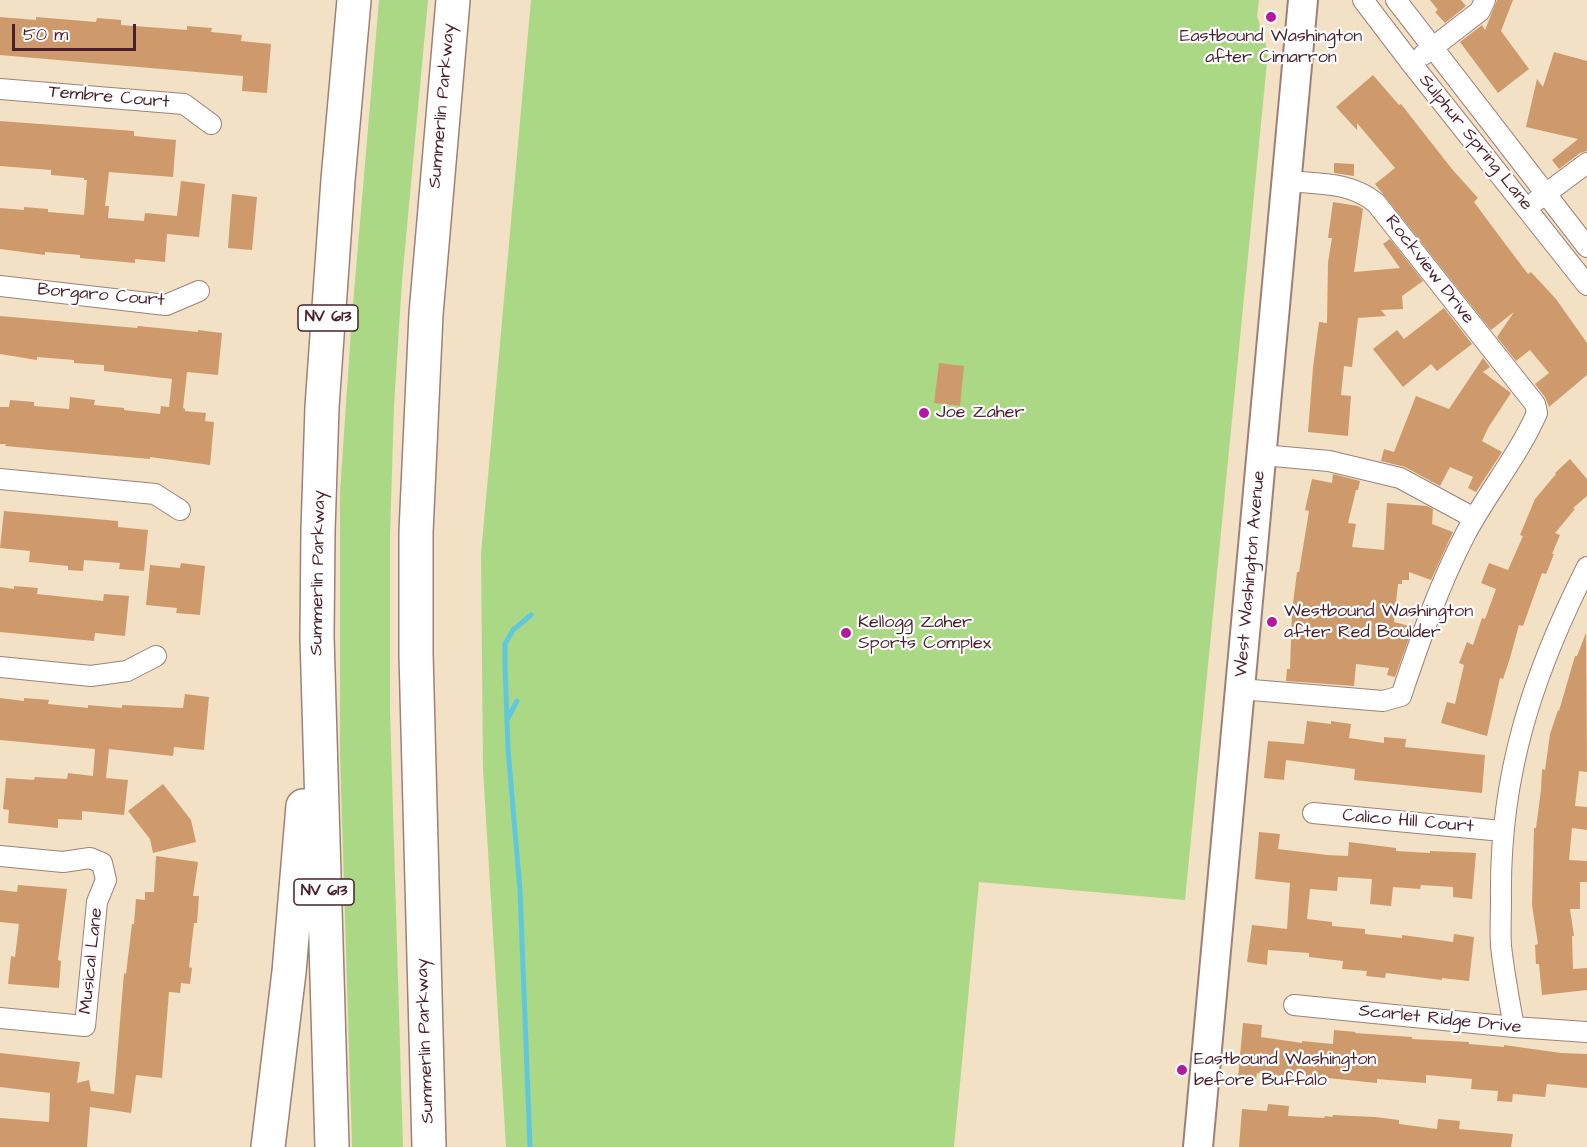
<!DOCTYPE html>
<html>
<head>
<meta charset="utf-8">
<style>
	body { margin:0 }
	#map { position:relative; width:1587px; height:1147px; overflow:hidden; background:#f2e1c4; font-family:"Architects Daughter",sans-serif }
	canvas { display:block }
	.scale { position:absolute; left:12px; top:24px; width:124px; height:27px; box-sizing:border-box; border:3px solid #4a1f2b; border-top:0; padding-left:8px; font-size:18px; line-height:21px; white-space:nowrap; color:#4a1f2b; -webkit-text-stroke:4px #fff; paint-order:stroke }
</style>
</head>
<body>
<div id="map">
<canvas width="1587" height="1147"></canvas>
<div class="scale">50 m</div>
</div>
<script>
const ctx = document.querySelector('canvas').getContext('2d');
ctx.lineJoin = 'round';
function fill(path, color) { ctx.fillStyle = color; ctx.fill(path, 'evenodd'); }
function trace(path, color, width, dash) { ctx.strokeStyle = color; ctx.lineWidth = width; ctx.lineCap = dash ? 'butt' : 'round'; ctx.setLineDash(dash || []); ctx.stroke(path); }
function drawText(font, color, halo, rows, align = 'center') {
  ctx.font = font + ' "Architects Daughter",sans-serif'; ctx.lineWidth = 4.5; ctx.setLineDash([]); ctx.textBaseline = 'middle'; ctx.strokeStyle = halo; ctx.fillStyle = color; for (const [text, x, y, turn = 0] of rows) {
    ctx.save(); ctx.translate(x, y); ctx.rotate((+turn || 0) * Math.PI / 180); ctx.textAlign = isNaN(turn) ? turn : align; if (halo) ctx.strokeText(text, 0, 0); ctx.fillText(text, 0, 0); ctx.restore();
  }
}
fill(new Path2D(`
	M379,0H428L402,281L394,405L390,536V711L403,1147H352L340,753V492L352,316Z
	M531,0H1259L1257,16L1268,52L1185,900L979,882L954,1147H506L483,769L481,554Z`), '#abd884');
trace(new Path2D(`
	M508,718L517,701
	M530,1147L520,890L508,749L505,665V644L513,630L531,615`), '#60c7dd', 5);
fill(new Path2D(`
	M1430,0H1461L1466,6L1445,23L1435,12L1438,10Z
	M1497,0H1513L1501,31L1529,69L1498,93L1460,42L1482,25L1485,30Z
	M0,17L36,20V17L96,22L97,18L121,20V25L187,30V26L212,28L211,32L242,35L241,41L271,44L267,93L242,91L243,76L0,55Z
	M1554,52L1587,61V151L1580,153L1559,169L1552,160L1578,139L1526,127L1537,79L1543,87Z
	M1373,75L1399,105L1401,104L1452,169L1478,198L1474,202L1503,241L1528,274L1531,272L1556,299L1587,343V375L1549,407L1545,397L1535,384L1549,373L1530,350L1516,361L1497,337L1514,312L1491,330L1375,184L1395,168L1357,123V130L1336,107Z
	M0,121L134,131V136L176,140L173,177L109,172L105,206H109L108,218L144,221L145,213L177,216L181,181L205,184L199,237L167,234L165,262L135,259V263L80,258V255L45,252V255L0,249V208L24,210V207L48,209V212L84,215L87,180H84V178L51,175V170L0,166Z
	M1334,163L1354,164V176L1334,173Z
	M232,194L257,197L252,250L228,248Z
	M1333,202L1358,206L1363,209L1354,272L1400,268L1383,244L1390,239L1423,281L1402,296L1403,309L1381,310L1386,316L1358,318L1352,367L1344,366L1341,395L1351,396L1348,436L1308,432L1313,368L1319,322L1327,323L1328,262L1332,238H1328Z
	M1444,308L1472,344L1437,371L1431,364L1403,387L1373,349L1397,330L1404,339Z
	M0,316L137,328L138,326L198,332V330L222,333L218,375L187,372L183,408L185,409V411L206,413L205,421L214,422L210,465L150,457V459L5,446L6,444H0V407H9L10,400L34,402V406L69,409L70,397L95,400L94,405L124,408V410L160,414L161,406L169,407L172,379L104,371V365L74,363V360L37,357V360L0,354Z
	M1483,358L1490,367L1483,372L1511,393L1488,428L1482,441L1502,452L1476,492L1468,488L1473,477L1450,467L1440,486L1405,467L1381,461L1384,449L1394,452L1416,396L1449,409Z
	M939,363L964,366L960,406L934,403Z
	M1570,459L1587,479V496L1573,508L1575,509L1555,533L1560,535L1552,554H1554L1546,574L1542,573L1523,626L1519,625L1510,658L1503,679L1500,678L1487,736L1441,723L1447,702L1455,704L1464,665L1459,663L1467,642L1473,645L1482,618L1485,619L1496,589L1481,583L1489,563L1508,570L1523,536L1520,535L1535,499L1556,474L1555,473Z
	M1333,474L1360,481L1358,490H1356L1348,523L1356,524L1352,547L1384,550L1387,503L1427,506L1433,509L1432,524L1453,532L1431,580L1409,572V580H1402V584H1398L1394,622L1413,627L1395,677L1387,675L1389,668L1356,664L1354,686L1286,681L1287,669H1290L1292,611L1297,572H1299L1309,511L1305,510L1312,479L1332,483Z
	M4,511L118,521V527L148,530L144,571L119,569L120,563L84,560L83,571L68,570V566L29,562L30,551L0,548Z
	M181,563L205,566L200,615L176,613L177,608L146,605L150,565L180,568Z
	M14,586L38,588L37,594L103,601L104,594L129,596L125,636L95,633L94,641L0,632V587L14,589Z
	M1586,633L1587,772L1579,771L1575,806L1587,807V830L1572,828L1569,860L1587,861V882H1580V909H1570L1574,936H1572L1573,969L1587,968V990L1542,995L1539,964H1536L1535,945L1538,944L1532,905L1534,828H1536L1541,790L1542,769L1545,770L1550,734L1558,710L1559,711L1575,656H1577Z
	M185,694L209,697L204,750L174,747L173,756L109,749L106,778L128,780L124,815L82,811V820L58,819V828L8,823L9,810L3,809L6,778L34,780L35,777L67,779L68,773L93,776L95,749L0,740V698L24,701V698L49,700L48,704L88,708V705L122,708V705L183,708Z
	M1307,721L1331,724V721L1351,724L1349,738L1384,743V737L1406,739L1405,747L1485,755L1482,793L1354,780L1355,769L1286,760L1284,780L1264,778L1268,741L1304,744Z
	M163,784L191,820L196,842L153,853L150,839L128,811Z
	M1259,832L1280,834L1278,849L1327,855L1348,856L1349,842L1396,848V851L1430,853V851L1476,853L1472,899L1453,897V887L1421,885L1420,889L1393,887L1391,906L1370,904L1372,879L1338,877L1337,891L1310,889L1307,919L1332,922V926L1365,929V934L1402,938V935L1453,942L1454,934L1474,937L1469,981L1442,978V980L1386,973L1385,978L1366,976L1367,971L1342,969L1343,961L1309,957V953L1268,950L1267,965L1247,962L1252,925L1287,929L1290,883L1255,879Z
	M156,856L198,862L193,896H199L197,923H194L189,967L192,968L190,984L181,983L180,993L169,992L162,1078L136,1075L131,1113L90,1107L87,1147H0V1118L49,1122L50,1093L0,1087V1053L80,1062L77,1083L89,1080L91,1091L114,1094L124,973L126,974L132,924H134L136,899L145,900V892H154Z
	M18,885L67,889L58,960L61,961L59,988L8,984L11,956L15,957L19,924L0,922V890L17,892Z
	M1243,1023L1262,1025L1261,1037L1302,1043V1041L1333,1044L1334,1030L1356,1032L1355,1033L1412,1037V1039L1469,1042V1044L1504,1047V1045L1561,1053L1587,1054V1088L1547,1084L1545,1097L1513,1094L1512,1102L1497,1101L1498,1091L1471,1089L1472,1079L1426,1075V1083L1377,1079V1083L1318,1077L1292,1075V1078L1257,1073L1256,1080L1238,1078Z
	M1268,1104L1289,1106L1288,1116L1324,1118L1325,1116L1332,1117L1333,1115L1375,1117L1399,1120V1124L1437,1129L1438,1119L1460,1121L1459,1129L1513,1134L1511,1147H1239L1242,1109L1267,1111Z`), '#cf9a6b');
const minor = new Path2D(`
	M1363,0L1411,63L1587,285
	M1396,0L1587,247
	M1423,55L1480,11L1485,0
	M0,89L184,104L211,124
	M1536,201L1587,163
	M0,286L166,305L199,291
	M1262,455L1329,461L1400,478L1474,518
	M0,479L155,494L180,510
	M0,667L91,676L127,671L156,656
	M1240,689L1383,701L1401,696C1420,640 1439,585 1466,533C1488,492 1518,456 1537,413L1535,404L1376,203C1351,182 1318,184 1287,181
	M1313,813L1502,831
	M0,856L63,862L90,858L102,863L106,880L97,902L85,1026L0,1018
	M1294,1005L1514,1027L1587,1032
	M1514,1027C1509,1000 1504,973 1501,946C1500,931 1501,915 1501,900C1499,776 1532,676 1587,567`);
const secondary = new Path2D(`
	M1198,1147L1303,0`);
const motorway = new Path2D(`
	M268,1147L289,972L303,806
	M332,1147L317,637L318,531L322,407L338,180L354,0
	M429,1147L416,654V532L426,314L453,0`);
trace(minor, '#9e8078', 22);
trace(secondary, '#9e8078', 32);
trace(motorway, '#9e8078', 36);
trace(minor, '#fff', 20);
trace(secondary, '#fff', 28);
trace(motorway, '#fff', 33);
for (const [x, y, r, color] of [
	[1271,17,6,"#b5179e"],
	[924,413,6,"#b5179e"],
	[1272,622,6,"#b5179e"],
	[846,633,6,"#b5179e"],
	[1182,1070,6,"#b5179e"]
]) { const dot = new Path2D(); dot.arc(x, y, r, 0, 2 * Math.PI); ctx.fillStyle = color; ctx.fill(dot); trace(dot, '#fff', 2); }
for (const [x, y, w] of [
	[328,318,60],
	[324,892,60]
]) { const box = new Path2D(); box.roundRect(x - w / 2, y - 13, w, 26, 4.5); ctx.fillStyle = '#fff'; ctx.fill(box); trace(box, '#4a1f2b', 1.5); }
drawText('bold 16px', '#4a1f2b', null, [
	["NV 613",328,318],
	["NV 613",324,892]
]);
drawText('18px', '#4a1f2b', '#fff', [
	["Eastbound Washington",1271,37,"center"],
	["after Cimarron",1271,58,"center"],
	["Joe Zaher",936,413],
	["Westbound Washington",1284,612],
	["after Red Boulder",1284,633],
	["Kellogg Zaher",858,623],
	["Sports Complex",858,644],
	["Eastbound Washington",1194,1060],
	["before Buffalo",1194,1081]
], 'left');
drawText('18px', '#4a1f2b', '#fff', [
	["Tembre Court",109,98,5],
	["Summerlin Parkway",443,106,-85],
	["Sulphur Spring Lane",1475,143,51],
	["Rockview Drive",1429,270,52],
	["Borgaro Court",101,296,5],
	["Summerlin Parkway",319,573,-89],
	["West Washington Avenue",1251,574,-85],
	["Calico Hill Court",1408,822,5],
	["Musical Lane",92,961,-84],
	["Scarlet Ridge Drive",1440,1020,6],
	["Summerlin Parkway",426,1041,-92]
]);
</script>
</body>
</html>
